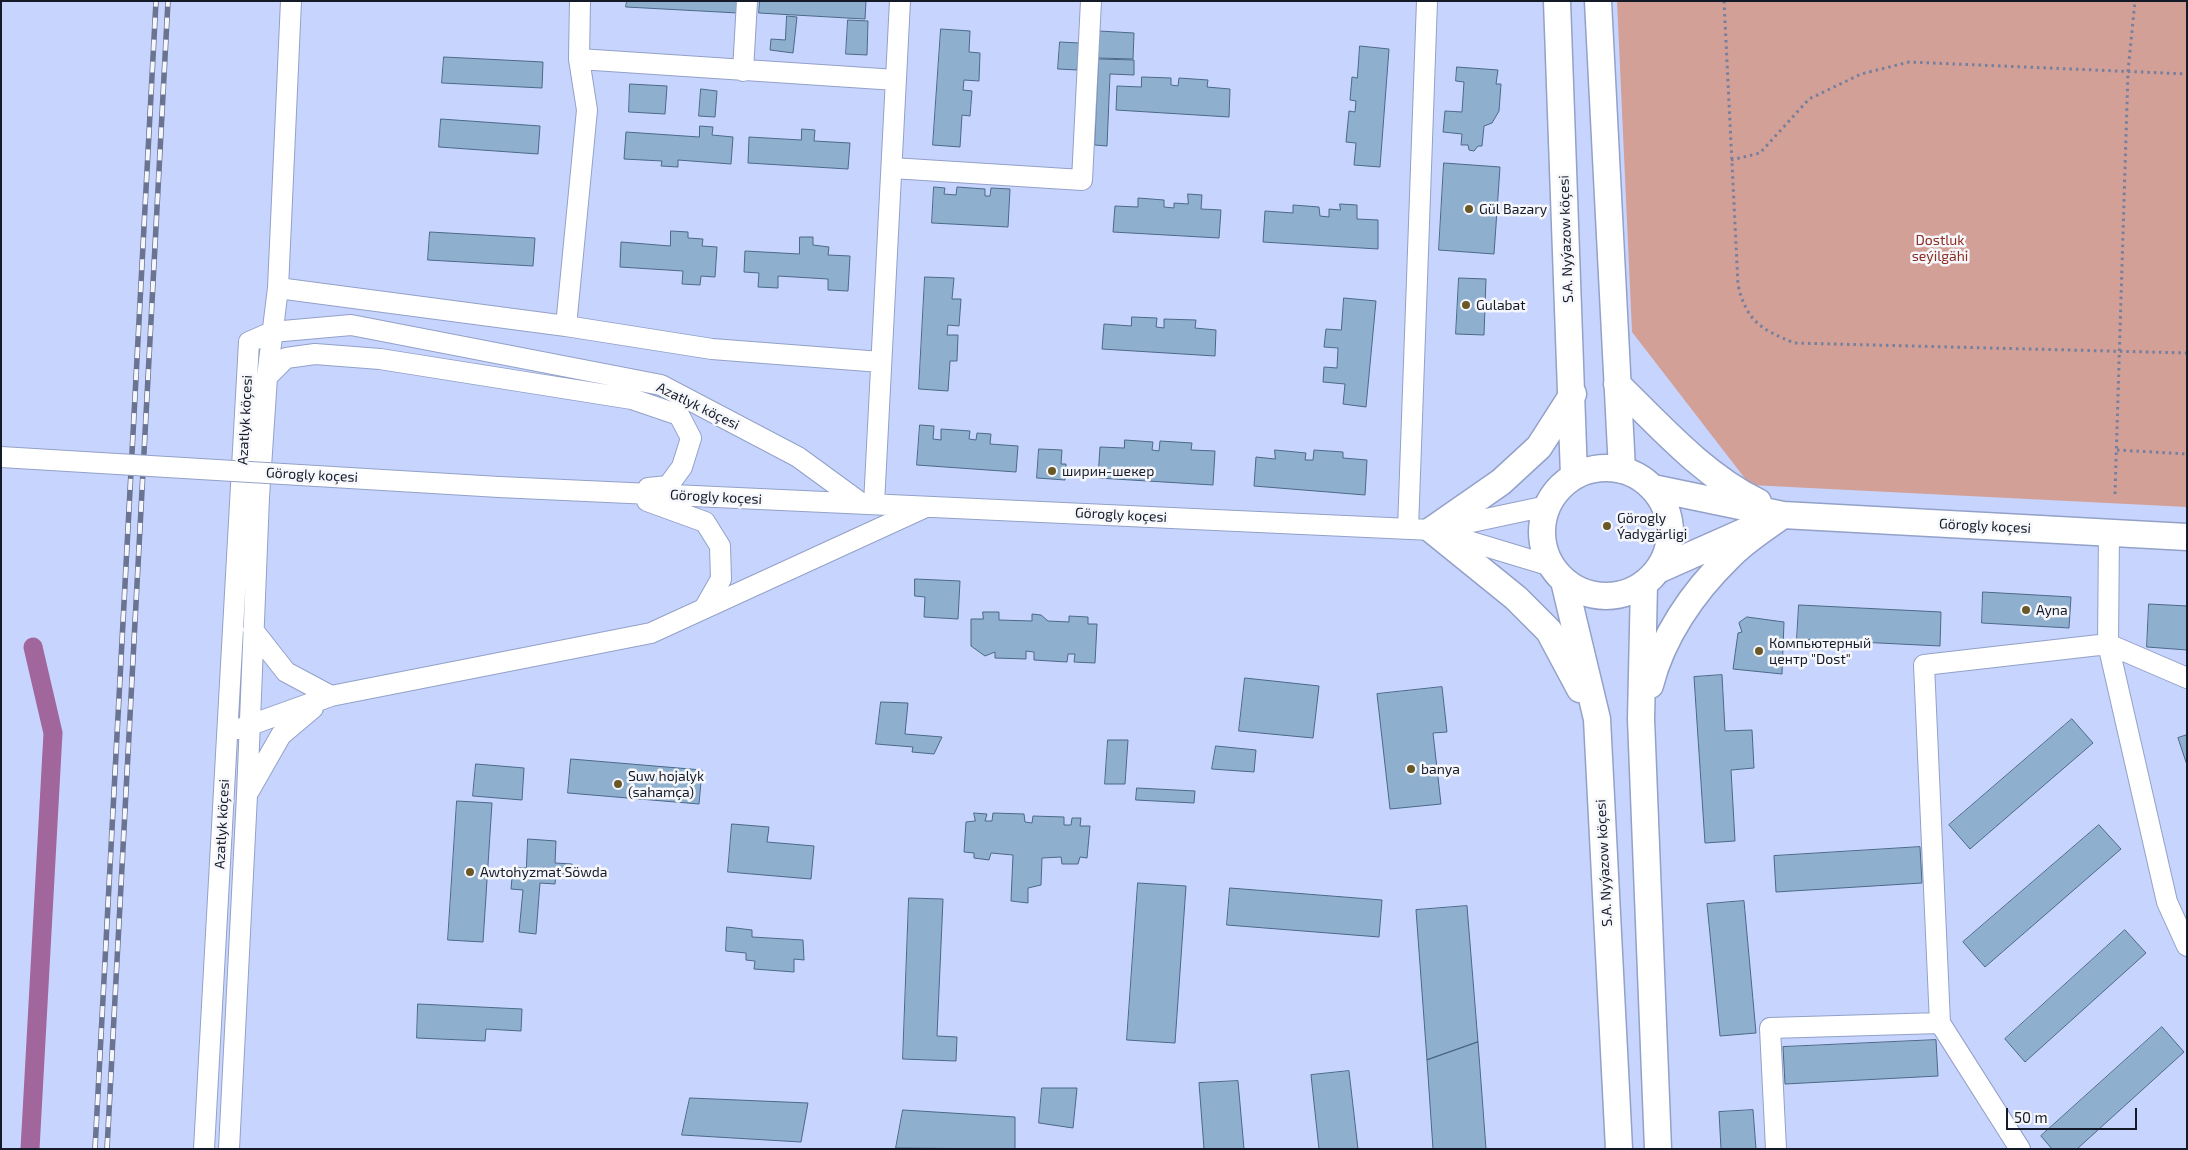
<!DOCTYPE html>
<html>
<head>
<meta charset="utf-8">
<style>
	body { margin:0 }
	#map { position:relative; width:2188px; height:1150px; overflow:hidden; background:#c7d5fe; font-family:"Exo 2",sans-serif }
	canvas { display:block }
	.frame { position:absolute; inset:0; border:2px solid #151a29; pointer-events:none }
	.scale { position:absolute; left:2006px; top:1108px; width:131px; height:22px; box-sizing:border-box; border:2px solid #151a29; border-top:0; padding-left:6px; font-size:15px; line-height:18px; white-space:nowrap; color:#151a29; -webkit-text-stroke:4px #f6f7fb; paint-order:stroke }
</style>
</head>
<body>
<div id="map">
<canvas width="2188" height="1150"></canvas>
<div class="frame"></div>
<div class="scale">50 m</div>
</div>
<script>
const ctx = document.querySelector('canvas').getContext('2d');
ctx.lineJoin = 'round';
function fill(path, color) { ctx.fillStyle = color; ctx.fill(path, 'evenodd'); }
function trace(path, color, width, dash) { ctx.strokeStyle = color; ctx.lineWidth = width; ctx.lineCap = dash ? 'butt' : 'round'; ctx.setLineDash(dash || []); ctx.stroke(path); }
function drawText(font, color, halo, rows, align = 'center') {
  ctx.font = font + ' "Exo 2",sans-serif'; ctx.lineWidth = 5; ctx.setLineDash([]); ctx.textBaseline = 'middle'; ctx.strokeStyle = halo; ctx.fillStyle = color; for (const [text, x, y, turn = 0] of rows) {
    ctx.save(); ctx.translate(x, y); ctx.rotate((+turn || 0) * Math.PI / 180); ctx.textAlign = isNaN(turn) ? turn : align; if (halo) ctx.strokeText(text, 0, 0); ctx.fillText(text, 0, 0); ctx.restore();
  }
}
fill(new Path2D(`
	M1617,1H2187V507L1750,485L1632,332Z`), '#d3a097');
trace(new Path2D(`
	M30,1149L53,733L33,647`), '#a1679c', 19);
const building = new Path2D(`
	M627,1H738V13L626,7Z
	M760,1H866L865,19L759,13Z
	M787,16L797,17L793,53L770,50L771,39L785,40Z
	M848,20L868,21L867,55L846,54Z
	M941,29L970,31L969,52L980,53L979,81L964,80L963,90L972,91L970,116L962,115L960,147L933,145Z
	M1099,31L1134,33L1133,59L1098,58Z
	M1060,42L1079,43L1077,70L1058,69Z
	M1360,46L1389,49L1380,167L1354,165L1356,143L1346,142L1349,111L1355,112L1356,101L1350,100L1352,77L1357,78Z
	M444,57L543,62L542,88L442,83Z
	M1099,59L1134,60V75L1110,74L1107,146L1095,145Z
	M1457,67L1498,70L1496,84H1501L1499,111L1492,123L1484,126L1482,146H1478L1474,151L1469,150L1468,145H1461L1462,134L1443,132L1445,111L1462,112L1464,82L1456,81Z
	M1142,77L1171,78V85L1178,86L1179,78L1208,80L1207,87L1230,89L1229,117L1116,110L1117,86L1141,87Z
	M630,84L667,86L665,114L629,112Z
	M701,89L717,91L715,117L699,116Z
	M441,119L540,126L538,154L439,147Z
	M700,126L713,127L712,135L733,137L731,164L678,160V167L661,166L662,161L624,159L626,132L699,137Z
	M802,129L815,130L814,141L850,143L848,169L748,163L749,137L801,140Z
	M1444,163L1500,167L1494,254L1439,250Z
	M934,187L945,188L944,194L956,195L957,187L985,189V196H990L991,188L1010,189L1008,227L932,223Z
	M1188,194L1202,195L1201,209L1221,210L1219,238L1113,232L1115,206L1138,207V198L1164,200V207L1174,208V203L1188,204Z
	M1340,204L1357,205V219L1378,220V249L1263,242L1265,211L1293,213V205L1319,207L1320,216L1329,217V209L1340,210Z
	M671,231L688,232V238L703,239L702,246L717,247L715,277L701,276L700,285L682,284L683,271L620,267L621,242L670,246Z
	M430,232L535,238L533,266L428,260Z
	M800,237H813V245L829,247L828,255L850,256L848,291L828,290V279L778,276V288L758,287L759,273L744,272L745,251L799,254Z
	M925,277L954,278L952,299H961L959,326L948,325L947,335H958L957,361H950L948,391L919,389Z
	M1459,278L1486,279L1484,335L1456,334Z
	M1344,298L1376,301L1366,407L1343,404L1345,384L1323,382L1324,367L1337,368L1338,348L1324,347L1326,329L1341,330Z
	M1132,317L1157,318L1156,327L1164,328V319L1196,320L1195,328L1216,330L1215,356L1102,349L1104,324L1131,326Z
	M920,425L934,426L933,439L941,440V429L970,431L969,439L976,440L977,433L991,434L990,444L1018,446L1016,472L917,465Z
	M1125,440L1153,442L1152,450L1159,451L1160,441L1192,443L1191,450L1215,451L1213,485L1098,478L1100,447L1124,448Z
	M1039,449L1062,450L1061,464H1066L1065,480L1037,478Z
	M1275,450L1306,453L1305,460H1313L1314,450L1343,452V458L1367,460L1365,495L1254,486L1256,457L1275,459Z
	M915,579L960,581L958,619L924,617L925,597L915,596Z
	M1983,592L2071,597L2069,628L1982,623Z
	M2149,604L2187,606V650L2147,647Z
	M1799,605L1941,612L1940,646L1797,639Z
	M983,612H999V620L1032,621V614L1041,615L1048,621L1069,622V616L1088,617V624H1097L1095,663L1074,662L1075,654H1068L1067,662L1034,660V652L1026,651V659L995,658V652L985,656L971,646V619H983Z
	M1747,617L1784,622L1782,674L1733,669L1738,633L1742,632L1739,623Z
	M1722,675L1725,731L1752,730L1754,768L1731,770L1735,841L1705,843L1694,677Z
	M1245,678L1319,686L1313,738L1239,731Z
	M1442,687L1447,732L1433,733L1441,804L1390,809L1377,694Z
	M881,702L908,703L905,734L942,737L934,754L912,752L913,747L876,744Z
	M2072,719L2093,743L1970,849L1949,825Z
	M2187,735V765L2178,738Z
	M1108,740H1128L1125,784H1105Z
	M1216,746L1256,750L1254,772L1212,769Z
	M571,759L702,770L699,804L568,793Z
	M476,764L524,768L522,800L473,796Z
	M1137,788L1195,791L1194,803L1136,800Z
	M457,801L492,803L483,942L448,940Z
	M974,813L987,814L985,821H992L993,813L1024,814L1025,822L1032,823L1033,816L1064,817V825H1071L1072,818H1081L1080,826H1090L1087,858L1080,857L1078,864H1062L1061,857L1042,858L1041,885L1028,888V903L1011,901L1013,855L991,853L989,860L974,858V853L964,852L966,822L975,821Z
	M732,824L769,827L767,842L814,846L811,879L728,872Z
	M2099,825L2121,849L1985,967L1963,942Z
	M528,839L556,841L555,863L572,864L571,875L556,874L555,884L540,883L536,934L519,932L523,890L511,889L513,867L526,868Z
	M1920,847L1922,883L1776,892L1774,856Z
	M1138,883L1186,886L1175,1043L1127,1040Z
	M1230,888L1382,900L1379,937L1227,925Z
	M909,898L943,899L937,1036L957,1037L956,1061L903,1059Z
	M1744,901L1756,1033L1720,1036L1707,904Z
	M1467,906L1478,1042L1427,1060L1416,910Z
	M727,927L752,930V937L803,940L804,960L794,959V972L754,969L755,961L746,960V953L726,951Z
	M2125,930L2146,953L2025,1062L2005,1039Z
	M418,1004L522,1009L521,1031L486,1029L485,1041L417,1038Z
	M2162,1027L2184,1052L2077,1149H2052L2041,1136Z
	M1936,1040L1938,1076L1785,1084L1783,1047Z
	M1478,1042L1486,1149H1433L1427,1060Z
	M1349,1071L1358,1149H1319L1311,1075Z
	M1238,1081L1244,1149H1204L1199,1083Z
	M1042,1088H1077L1073,1128L1039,1123Z
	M690,1098L808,1103L801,1142L682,1135Z
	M903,1110L1015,1117V1149L896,1148Z
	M1753,1110L1756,1149H1721L1719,1112Z`);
fill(building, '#8fafcf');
trace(building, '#4b6987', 1);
const minor = new Path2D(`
	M579,59L896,80
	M743,71L747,1
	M892,168L1082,180L1091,1
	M278,288L566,326L712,349L881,362
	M566,326L587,110L579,59L580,1
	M267,377L286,358L315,354L380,359L632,399L679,415L691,438L682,467L668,486L648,488
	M499,487L1432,530L1551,566
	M647,501L705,522L720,546L721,579L705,607
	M874,504L900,1
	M1408,529L1427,1
	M1439,529L1547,506
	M2109,533L2108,644L2167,902L2187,946
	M253,630L286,672L331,696
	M239,729L331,696L651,633L926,507
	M249,791L281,735L313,708
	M204,1149L249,342L272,332L351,325L661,385L798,457L861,503
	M229,1149L247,795L259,497L267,377L278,288L291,1
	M1776,1149L1770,1028L1940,1023
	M2020,1149L1940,1023L1924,665L2108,644L2187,678`);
const major = new Path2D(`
	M1557,1L1574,476
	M1598,1L1622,470
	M1617,384C1660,426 1704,476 1758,502
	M1573,394L1539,447L1501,482L1432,530L1516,598L1549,631L1580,689
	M1542 532a64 64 0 1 1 128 0a64 64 0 1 1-128 0Z
	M1653,488L1783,515L2187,537
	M1660,569L1748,530
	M1564,581L1597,719L1619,1149
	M1644,584L1641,719L1658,1149
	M1650,685C1662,637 1693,592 1729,557C1744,541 1765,528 1783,515`);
trace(minor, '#93a1c8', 22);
trace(major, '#93a1c8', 29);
trace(new Path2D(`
	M1724,1L1738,285C1747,322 1761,329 1794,343L2187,353
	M1731,160L1760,153L1809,99L1861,74L1909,62L2187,74
	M2117,450L2187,454
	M2115,494L2128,71L2135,1`), '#767f9d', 3, [2.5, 4]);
trace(minor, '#fff', 20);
trace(major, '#fff', 26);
const rail = new Path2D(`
	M95,1149L156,1
	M107,1149L168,1`);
trace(rail, '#6a738f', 5.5);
trace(rail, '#f6f7fb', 4, [11]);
const minorBridge = new Path2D(`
	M1,457L499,487`);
trace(minorBridge, '#93a1c8', 22, []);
trace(minorBridge, '#fff', 20);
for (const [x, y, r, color] of [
	[1469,209,5,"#6a5826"],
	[1466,305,5,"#6a5826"],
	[1052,471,5,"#6a5826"],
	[1607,526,5,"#6a5826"],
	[2026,610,5,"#6a5826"],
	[1759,651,5,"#6a5826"],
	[1411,769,5,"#6a5826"],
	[618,784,5,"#6a5826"],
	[470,872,5,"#6a5826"]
]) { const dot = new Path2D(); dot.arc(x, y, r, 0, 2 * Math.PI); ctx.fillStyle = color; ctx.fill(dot); trace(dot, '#f6f7fb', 2); }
drawText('14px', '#151a29', '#f6f7fb', [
	["Gül Bazary",1479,209],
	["Gulabat",1476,305],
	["ширин-шекер",1062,471],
	["Görogly",1617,518],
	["Ýadygärligi",1617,534],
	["Ayna",2036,610],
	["Компьютерный",1769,643],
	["центр \"Dost\"",1769,659],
	["banya",1421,769],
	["Suw hojalyk",628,776],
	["(sahamça)",628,792],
	["Awtohyzmat Söwda",480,872]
], 'left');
drawText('14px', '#151a29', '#f6f7fb', [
	["S.A. Nyýazow köçesi",1566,239,-92],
	["Azatlyk köçesi",698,406,26],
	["Azatlyk köçesi",245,420,-87],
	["Görogly koçesi",312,475,3],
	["Görogly koçesi",716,497,3],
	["Görogly koçesi",1121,515,3],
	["Görogly koçesi",1985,526,3],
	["Azatlyk köçesi",222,824,-87],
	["S.A. Nyýazow köçesi",1604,863,-93]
]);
drawText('14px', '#8d2c22', '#f6f7fb', [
	["Dostluk",1940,240],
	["seýilgähi",1940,256]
]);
</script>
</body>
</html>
